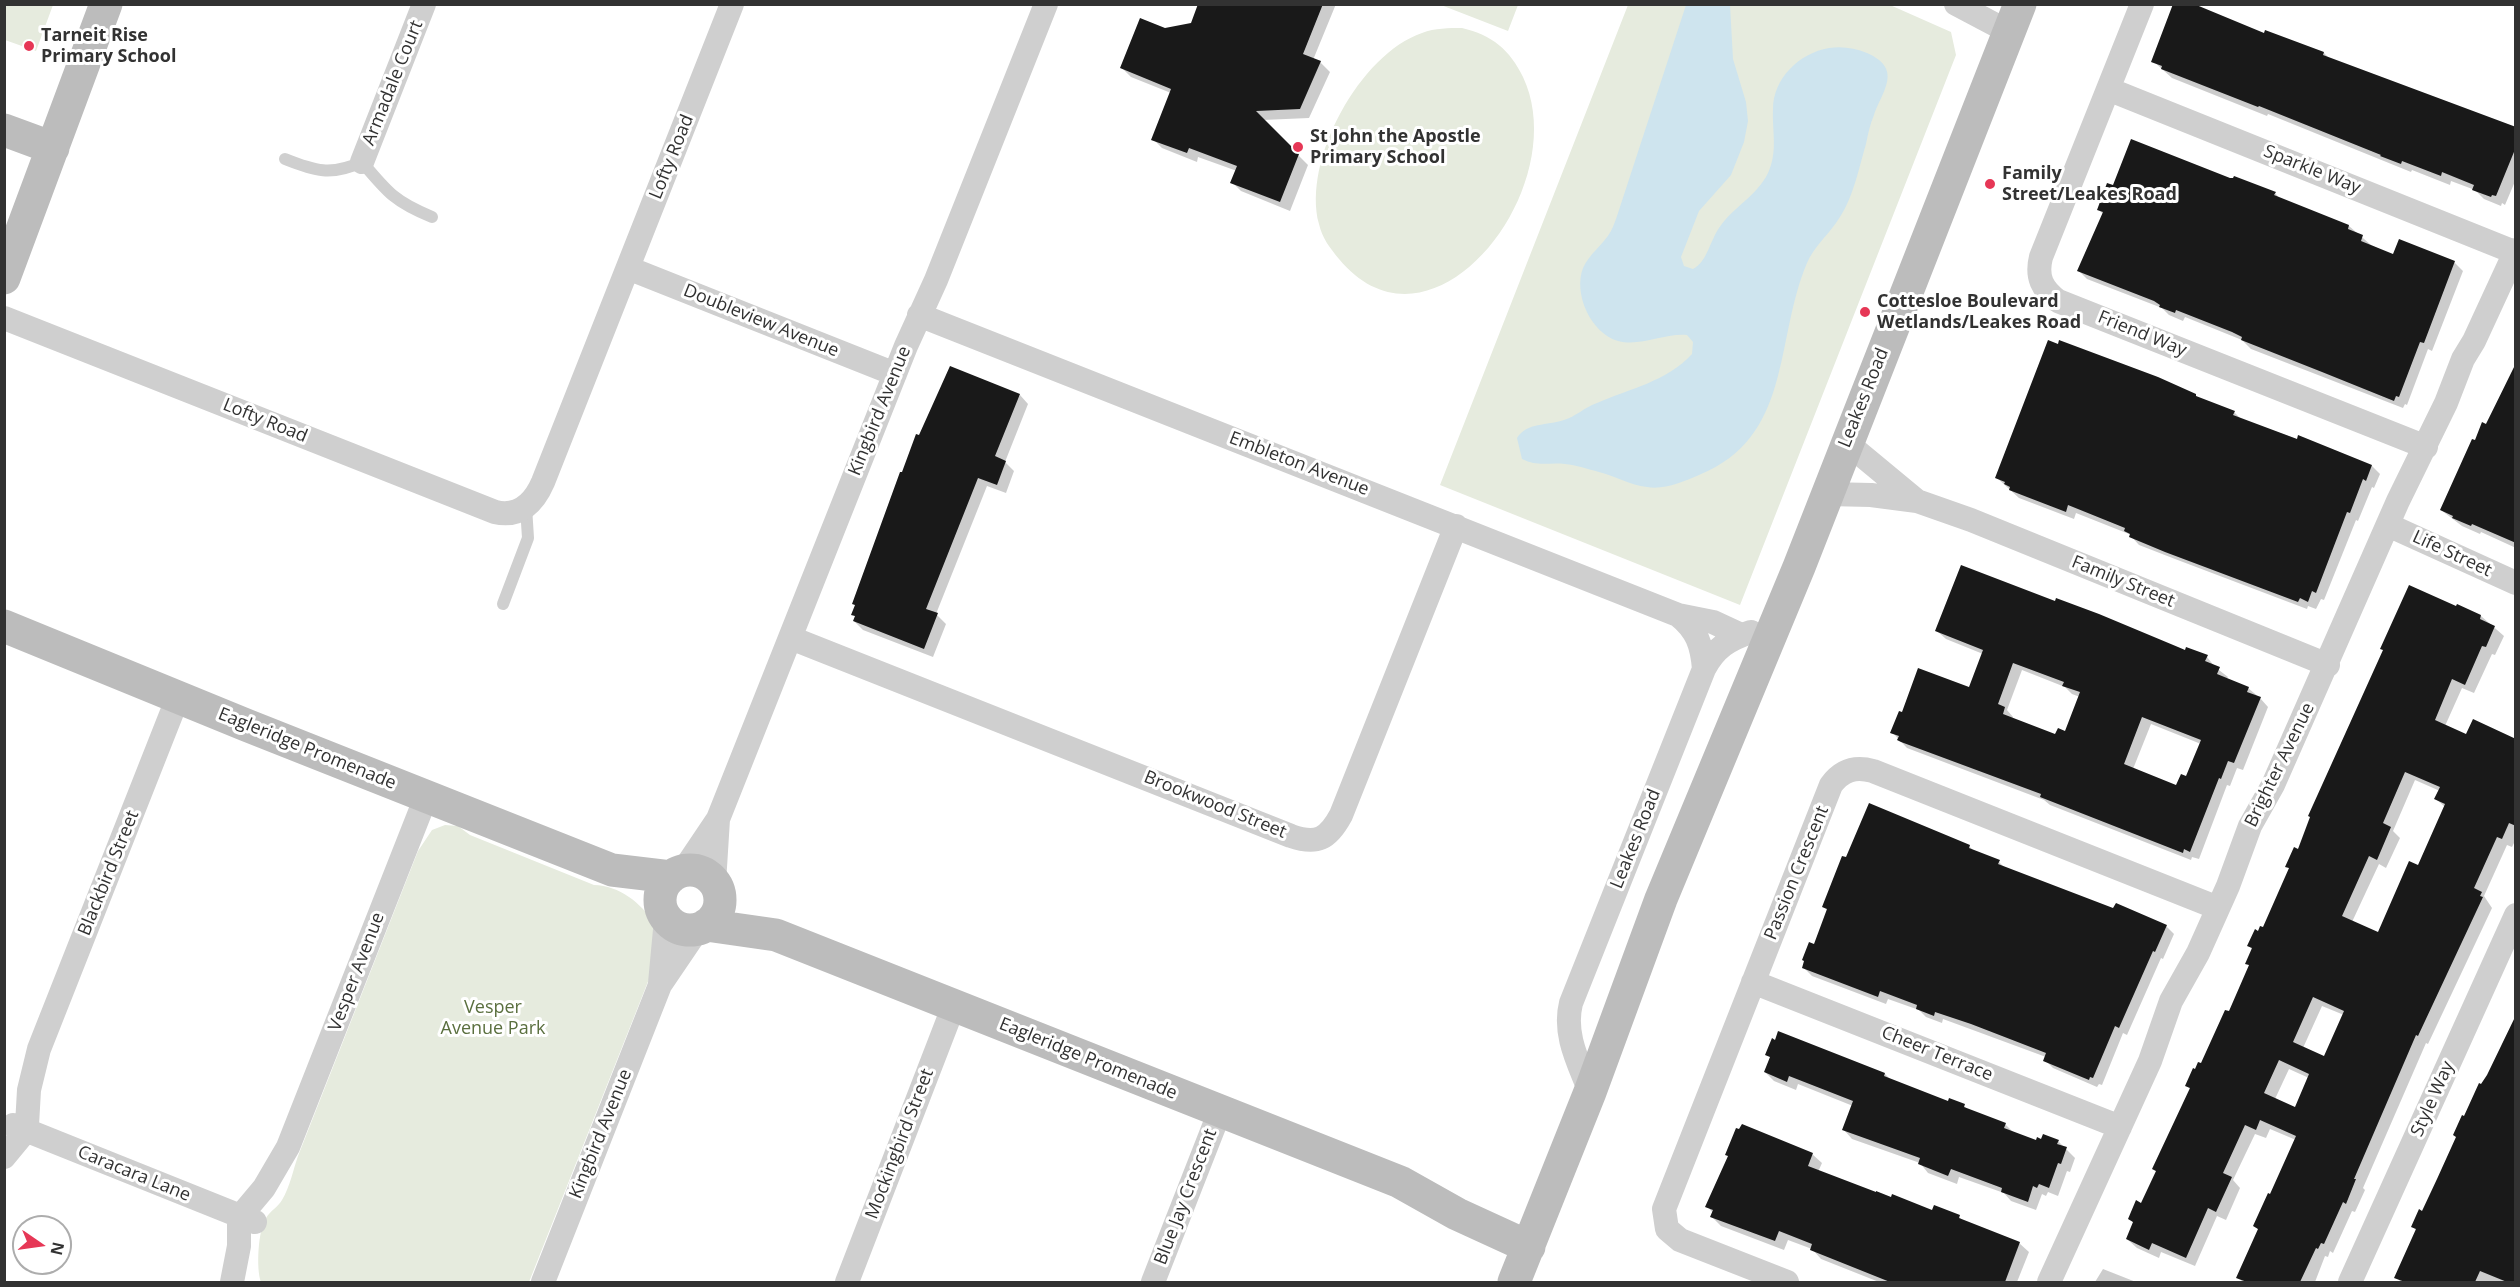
<!DOCTYPE html>
<html>
<head>
<meta charset="utf-8">
<style>
	body { margin:0 }
	#map { position:relative; width:2520px; height:1287px; overflow:hidden; background:#fff; font-family:"Open Sans",sans-serif }
	canvas { display:block }
	.frame { position:absolute; inset:0; border:6px solid #323232; pointer-events:none }
	.north { position:absolute; left:12px; top:1215px; width:60px; height:60px; box-sizing:border-box; background:#fff; border:2px solid #adadad; border-radius:50%; rotate:103deg; font-size:16px; font-weight:700; line-height:24px; text-align:center; color:#323232 }
	.north::after { content:''; display:block; margin:auto; width:21px; height:27px; background:#e63756; clip-path:polygon(50% 0,100% 100%,50% 72%,0 100%) }
</style>
</head>
<body>
<div id="map">
<canvas width="2520" height="1287"></canvas>
<div class="frame"></div>
<div class="north">N</div>
</div>
<script>
const ctx = document.querySelector('canvas').getContext('2d');
ctx.lineJoin = 'round';
function fill(path, color) { ctx.fillStyle = color; ctx.fill(path, 'evenodd'); }
function trace(path, color, width, dash) { ctx.strokeStyle = color; ctx.lineWidth = width; ctx.lineCap = dash ? 'butt' : 'round'; ctx.setLineDash(dash || []); ctx.stroke(path); }
function drawText(font, color, halo, rows, align = 'center') {
  ctx.font = font + ' "Open Sans",sans-serif'; ctx.lineWidth = 6; ctx.setLineDash([]); ctx.textBaseline = 'middle'; ctx.strokeStyle = halo; ctx.fillStyle = color; for (const [text, x, y, turn = 0] of rows) {
    ctx.save(); ctx.translate(x, y); ctx.rotate((+turn || 0) * Math.PI / 180); ctx.textAlign = isNaN(turn) ? turn : align; if (halo) ctx.strokeText(text, 0, 0); ctx.fillText(text, 0, 0); ctx.restore();
  }
}
fill(new Path2D(`
	M4,5H53L36,51L5,40Z
	M1441,5L1518,4V5L1508,31Z
	M1628,5H1890L1951,32L1956,55L1740,605L1440,485Z
	M1462,28C1492,35 1510,50 1523,77C1575,187 1432,371 1339,259C1330,248 1322,238 1319,224C1302,160 1360,54 1422,33C1435,28 1449,28 1462,28Z
	M445,825L458,826L470,835L594,885C620,886 640,902 655,924L653,969L529,1282H261C256,1269 258,1230 266,1218C270,1211 278,1207 282,1200C290,1187 293,1170 298,1156L418,851L432,830Z`), '#e6ebde');
fill(new Path2D(`
	M1686,5H1730L1733,59L1746,102L1748,121L1744,142L1731,175L1699,211L1681,257L1684,266L1693,269C1707,262 1710,241 1719,228C1733,207 1757,196 1768,173C1778,151 1772,132 1773,109C1773,79 1799,53 1829,48C1842,46 1855,48 1867,53C1903,69 1883,90 1874,115C1870,124 1868,134 1866,144C1858,171 1853,200 1836,223C1826,237 1814,247 1807,263C1774,341 1793,437 1699,475C1683,482 1664,490 1647,487C1630,485 1615,476 1599,472C1588,469 1576,465 1565,464C1549,462 1538,467 1522,459L1517,438C1527,422 1547,426 1564,420C1575,417 1585,407 1597,403C1629,389 1668,381 1692,354L1693,342L1687,335C1664,333 1641,347 1618,341C1591,333 1573,294 1583,268C1589,254 1604,244 1611,231C1614,225 1616,219 1618,213Z`), '#cee4ee');
fill(new Path2D(`
	M1199,4H1336L1313,60L1320,62L1330,72L1309,118L1263,120L1308,165L1290,211L1241,191L1232,182L1237,171L1198,157L1197,162L1162,148L1153,139L1171,93L1131,77L1121,67L1165,29L1192,24Z
	M2264,35L2324,53L2329,58L2516,129V179L2505,205L2502,203L2501,206L2484,199L2475,190L2451,181L2450,185L2412,170L2411,172L2268,114L2267,116L2172,78L2153,61Z
	M2230,180L2275,193L2281,200L2349,226L2371,245L2394,256L2454,262L2463,271L2432,351L2428,349L2407,405L2405,404L2403,408L2251,349L2242,340L2185,317L2183,321L2169,315L2162,308L2087,279L2079,271L2103,214L2099,210L2113,187Z
	M2516,366V548L2481,532L2480,534L2462,526L2441,510Z
	M1020,395L1028,404L1005,462L1014,471L1006,493L987,486L936,614L946,624L933,657L863,630L854,621L856,617L853,614Z
	M2195,395L2199,399L2234,412L2241,419L2372,466L2380,474L2374,488L2372,487L2358,521L2356,520L2324,600L2321,599L2316,609L2308,606L2307,609L2175,559L2139,545L2129,534L2076,513L2074,519L2019,498L1996,477Z
	M2456,608L2481,616L2504,636L2495,655L2492,654L2474,693L2462,688L2445,726L2467,736L2516,740V839L2512,847L2507,845L2484,896L2492,908L2428,1044L2426,1043L2363,1188L2365,1190L2355,1212L2352,1211L2333,1253L2330,1251L2328,1257L2325,1256L2315,1282H2243L2238,1278L2259,1230L2255,1226L2271,1196L2296,1140L2270,1129L2266,1138L2255,1134L2233,1180L2240,1188L2226,1220L2217,1216L2195,1266L2161,1252L2159,1258L2137,1248L2127,1239L2134,1223L2130,1219L2142,1205L2157,1172L2153,1169L2191,1090L2187,1086L2202,1065L2229,1013L2250,966L2247,963L2253,950L2249,946L2264,929L2290,869L2287,866ZM2415,780L2440,791L2436,799L2445,807L2419,867L2379,934L2352,922L2379,864L2386,868L2400,838L2393,831ZM2322,1006L2344,1015L2324,1058L2303,1048ZM2289,1069L2309,1078L2296,1109L2275,1099Z
	M1937,631L2178,649L2207,657L2215,667L2228,677L2226,680L2248,688L2260,698L2268,707L2243,770L2237,768L2230,786L2227,785L2199,859L2192,857L2191,860L2050,805L2044,800L1907,748L1892,732L1903,714L1970,688L1983,654L1946,639ZM2022,670L2065,687L2072,694L2080,697L2066,733L2056,736L2012,719L2013,717L2007,710ZM2151,724L2201,744L2187,778L2177,787L2133,769Z
	M1969,846L1976,853L1999,862L2005,868L2114,910L2166,926L2174,934L2163,959L2161,958L2127,1035L2123,1033L2102,1085L2099,1084L2097,1087L2053,1068L2045,1060L2046,1057L1943,1019L1942,1023L1926,1017L1919,1010L1888,999L1886,1004L1812,976L1804,968L1815,946L1828,911L1824,907Z
	M2516,1016V1282H2401L2396,1277L2417,1231L2413,1227L2423,1213L2465,1118L2489,1076Z
	M1767,1054L1885,1074L1891,1080L1949,1103L1964,1106L1968,1110L2005,1124L2015,1134L2036,1142L2058,1141L2075,1158L2070,1172L2067,1171L2058,1196L2048,1192L2046,1196L2042,1194L2036,1210L2011,1201L2004,1193L1959,1177L1957,1184L1928,1173L1920,1163L1852,1139L1844,1130L1853,1106L1798,1084L1796,1090L1774,1081L1765,1072L1771,1058Z
	M1812,1154L1822,1163L1818,1172L1876,1194L1933,1211L1959,1217L1965,1222L2019,1243L2029,1252L2017,1282H1879L1821,1259L1812,1249L1788,1240L1784,1250L1721,1226L1712,1217L1713,1213L1707,1206Z
	M2103,1269L2136,1282H2095Z`), '#0003');
fill(new Path2D(`
	M1198,4H1323L1303,54L1321,61L1300,109L1256,111L1299,154L1280,202L1230,183L1237,166L1189,148L1187,153L1151,140L1171,89L1120,68L1140,18L1165,28L1191,23Z
	M2173,4H2194L2264,33L2265,30L2324,52L2323,55L2516,127V147L2496,196L2492,195L2491,197L2472,190L2474,185L2442,172L2441,176L2402,161L2401,164L2380,156L2381,155L2259,106L2258,107L2161,69L2162,66L2151,62Z
	M2131,139L2230,178H2233L2234,176L2276,192L2274,195L2349,225L2348,229L2363,235L2361,241L2393,254L2399,239L2455,261L2424,343L2420,342L2399,397L2396,396L2394,401L2322,372L2241,340L2242,337L2232,332L2176,310L2175,313L2159,307L2160,305L2154,301L2077,271L2103,212L2097,210L2107,183L2113,185Z
	M2048,340L2058,344L2059,340L2158,377L2196,394V396L2235,411L2233,415L2297,439L2298,435L2372,465L2366,481L2363,479L2350,513L2347,512L2316,593L2312,591L2308,602L2300,598L2298,602L2165,552L2129,537L2130,534L2124,531L2125,528L2068,505L2066,512L2027,497L2009,490L2010,487L2004,484L2005,482L1995,478Z
	M2516,363V543L2472,524L2471,526L2452,518L2453,516L2440,510L2472,439L2475,440L2482,422L2486,424Z
	M950,366L1020,394L995,456L1006,461L997,485L978,478L926,609L938,613L924,649L853,621L855,616L851,615L855,605L852,604L900,472H902L916,434L919,435Z
	M1961,565L2055,601L2056,598L2099,614L2178,647L2185,650L2186,647L2208,655L2205,661L2220,667L2217,674L2249,687L2247,692L2261,697L2234,763L2228,761L2221,779L2219,778L2190,852L2184,849L2183,853L2040,797L2041,794L1901,742L1897,740L1899,736L1890,733L1899,711L1902,712L1918,668L1969,687L1983,650L1935,631ZM2013,663L2064,682L2062,686L2080,692L2065,731L2058,728L2055,734L2003,714L2005,707L1998,704ZM2142,717L2201,740L2186,776L2181,774L2176,785L2124,764Z
	M2409,585L2456,606L2457,604L2481,615L2480,619L2495,626L2486,647L2482,646L2465,685L2452,679L2435,720L2466,734L2473,719L2516,739V826L2509,823L2502,839L2497,837L2474,888L2482,892L2480,896L2483,897L2418,1036L2416,1035L2354,1179H2356L2346,1204L2343,1202L2324,1244L2321,1243L2318,1249L2316,1248L2300,1282H2247L2236,1278L2258,1229L2253,1226L2268,1193L2270,1194L2296,1136L2260,1120L2256,1130L2245,1125L2223,1173L2232,1177L2216,1212L2208,1208L2186,1258L2152,1243L2149,1250L2126,1239L2133,1222L2128,1219L2136,1200L2141,1203L2156,1171L2152,1169L2190,1088L2185,1086L2193,1068L2195,1069L2198,1062L2201,1063L2225,1010L2229,1011L2249,965L2245,964L2252,948L2247,946L2255,929L2258,931L2260,926L2263,927L2289,868L2285,867L2294,847L2298,849L2310,817L2308,816L2383,650L2380,649ZM2405,772L2440,787L2434,799L2445,804L2418,865L2409,861L2378,932L2342,916L2369,856L2377,860L2391,827L2383,823ZM2313,997L2344,1011L2324,1056L2293,1042ZM2279,1060L2309,1074L2295,1107L2264,1093Z
	M1869,803L1970,845L1969,848L2000,860L1998,864L2113,908L2116,903L2167,925L2155,952L2153,951L2119,1028L2115,1026L2093,1078L2090,1077L2089,1080L2043,1061L2046,1053L1971,1024L1935,1012L1934,1016L1916,1009L1917,1005L1880,991L1878,997L1802,968L1804,961L1802,960L1809,942L1814,944L1827,909L1822,907L1842,856L1846,857Z
	M2516,1015V1282H2507L2480,1271L2475,1282H2405L2394,1278L2416,1229L2411,1227L2419,1209L2422,1211L2437,1179L2456,1137L2453,1135L2462,1115L2464,1116L2479,1083L2481,1084L2487,1075Z
	M1778,1031L1885,1073L1884,1076L1948,1101L1949,1098L1965,1104L1964,1107L2006,1123L2004,1128L2036,1140L2037,1137L2041,1139L2043,1134L2059,1140L2057,1144L2067,1147L2061,1164L2058,1163L2049,1188L2039,1184L2037,1188L2033,1186L2028,1202L2001,1192L2002,1188L1951,1169L1948,1176L1918,1164L1920,1158L1842,1130L1853,1101L1789,1076L1787,1082L1764,1072L1770,1057L1765,1055L1772,1038L1775,1040Z
	M1742,1124L1813,1153L1808,1166L1876,1192V1191L1891,1197L1892,1194L1932,1210L1934,1205L1960,1215L1959,1218L2020,1242L2005,1282H1890L1810,1250L1812,1244L1779,1231L1775,1241L1710,1217L1713,1210L1705,1207L1728,1156L1725,1155L1736,1128L1739,1129Z`), '#191919');
trace(new Path2D(`
	M285,159C315,171 331,176 362,162C387,192 395,202 432,217
	M503,604L528,538L526,507`), '#cfcfcf', 12);
trace(new Path2D(`
	M1956,4L2009,32
	M2142,4L2041,257C2036,277 2042,289 2058,301L2426,447
	M2108,89L2514,252
	M362,162L424,4
	M628,268L895,374
	M919,315L1678,615L1713,622L1741,635
	M4,318L495,512C519,518 534,503 543,482L732,4
	M1847,443L1917,501
	M1827,494L1871,495L1917,501L1971,520L2328,665
	M2388,525L2516,583
	M1678,615C1697,630 1702,645 1704,669
	M791,638L1291,836C1317,845 1328,839 1341,815L1456,526
	M683,871L718,819L906,346L936,280L1046,4
	M714,883L718,819
	M1753,982L2120,1127
	M660,983L666,919
	M1590,1092C1579,1063 1563,1035 1571,1003L1704,669C1715,648 1729,639 1751,632
	M13,1125L255,1222
	M4,1157L23,1134L27,1125L29,1090L39,1049L178,697
	M232,1282L239,1246V1223L243,1213L264,1188L288,1147L426,797
	M543,1282L660,985L698,929
	M847,1282L954,1005
	M1153,1282L1220,1111
	M1787,1282L1680,1240L1667,1229L1664,1209L1831,785C1842,770 1855,766 1873,771L2218,908
	M2049,1282L2150,1061L2171,1001L2198,953L2228,886L2250,826L2273,785L2398,501L2446,403L2463,359L2474,341L2516,250
	M2350,1282L2516,915`), '#cfcfcf', 24);
trace(new Path2D(`
	M4,130L53,148
	M4,278L106,4
	M4,626L246,725L612,870L671,877
	M660 900a30 30 0 1 1 60 0a30 30 0 1 1-60 0Z
	M706,925L776,935L1400,1182L1457,1214L1529,1247
	M1514,1282L1590,1092L1661,899L1799,567L2020,4`), '#bcbcbc', 33);
for (const [x, y, r, color] of [
	[29,46,6,"#e63756"],
	[1298,147,6,"#e63756"],
	[1990,184,6,"#e63756"],
	[1865,312,6,"#e63756"]
]) { const dot = new Path2D(); dot.arc(x, y, r, 0, 2 * Math.PI); ctx.fillStyle = color; ctx.fill(dot); trace(dot, '#fff', 2); }
drawText('bold 18px', '#323232', '#fff', [
	["Tarneit Rise",41,36],
	["Primary School",41,57],
	["St John the Apostle",1310,137],
	["Primary School",1310,158],
	["Family",2002,174],
	["Street/Leakes Road",2002,195],
	["Cottesloe Boulevard",1877,302],
	["Wetlands/Leakes Road",1877,323]
], 'left');
drawText('18px', '#323232', '#fff', [
	["Armadale Court",393,83,-68],
	["Lofty Road",672,157,-68],
	["Sparkle Way",2312,170,22],
	["Doubleview Avenue",761,321,22],
	["Friend Way",2142,334,22],
	["Leakes Road",1864,398,-68],
	["Kingbird Avenue",880,411,-68],
	["Lofty Road",265,421,22],
	["Embleton Avenue",1299,464,21],
	["Life Street",2452,554,25],
	["Family Street",2123,582,22],
	["Eagleridge Promenade",307,749,22],
	["Brighter Avenue",2280,765,-64],
	["Brookwood Street",1215,805,22],
	["Leakes Road",1636,839,-68],
	["Blackbird Street",109,873,-68],
	["Passion Crescent",1797,873,-68],
	["Vesper Avenue",357,972,-69],
	["Cheer Terrace",1937,1054,22],
	["Eagleridge Promenade",1088,1059,22],
	["Style Way",2433,1099,-66],
	["Kingbird Avenue",601,1134,-68],
	["Mockingbird Street",900,1144,-69],
	["Caracara Lane",134,1174,22],
	["Blue Jay Crescent",1186,1197,-69]
]);
drawText('18px', '#5a6f3e', '#fff', [
	["Vesper",493,1008],
	["Avenue Park",493,1029]
]);
</script>
</body>
</html>
